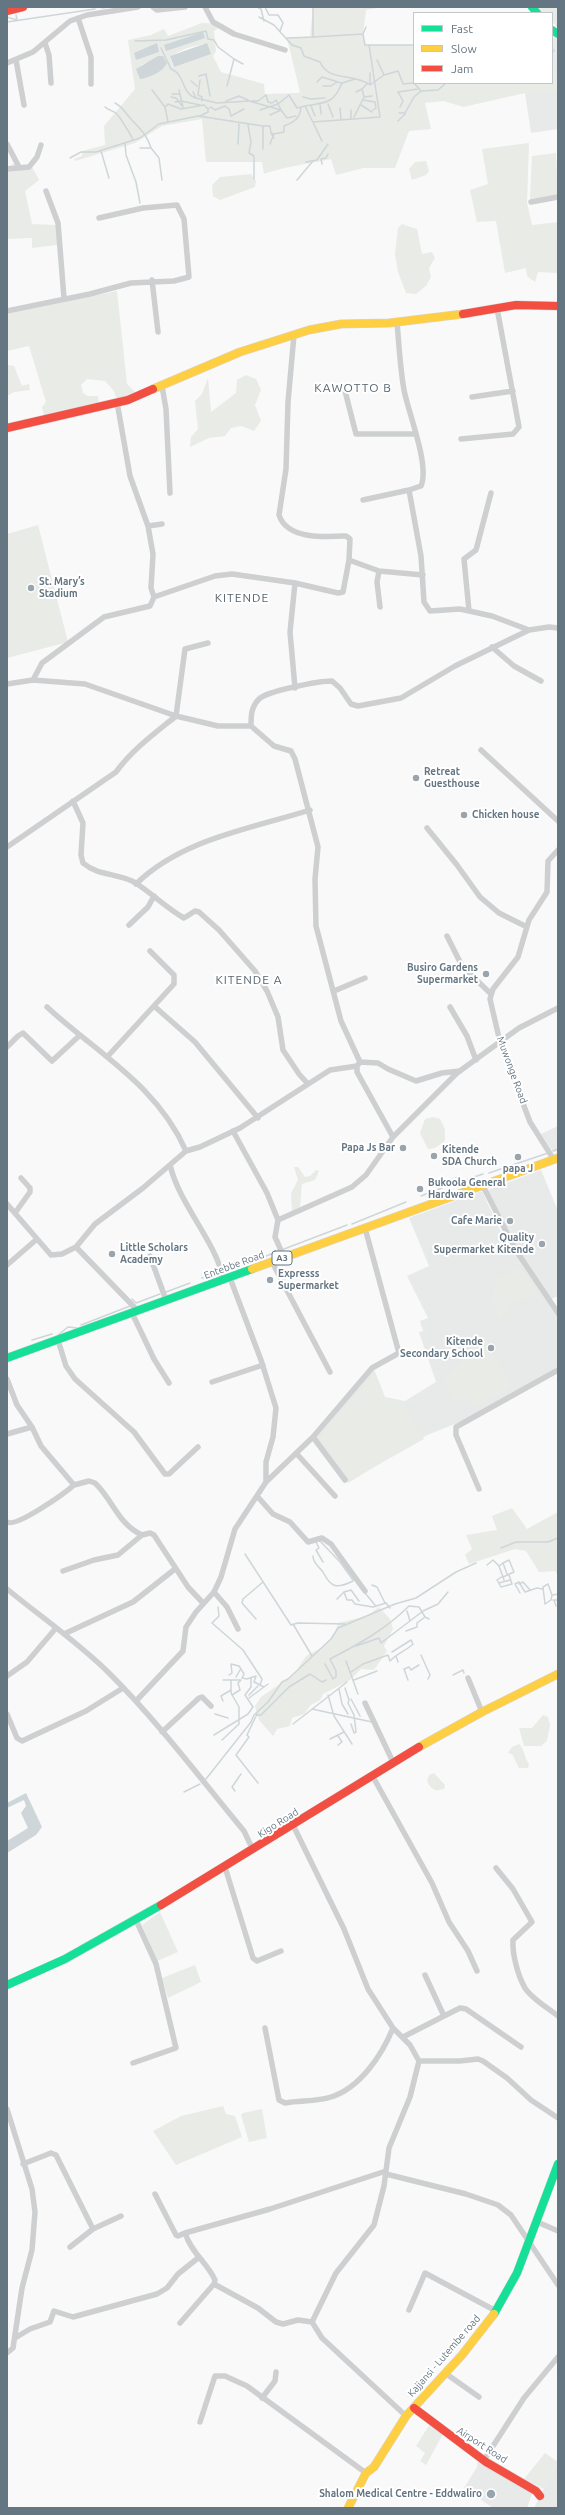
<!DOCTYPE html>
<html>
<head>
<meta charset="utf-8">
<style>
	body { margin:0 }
	#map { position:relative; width:565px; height:2515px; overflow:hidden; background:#f9f9f9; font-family:Ubuntu,sans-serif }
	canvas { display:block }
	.frame { position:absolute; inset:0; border:8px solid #657683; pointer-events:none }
	.legend { position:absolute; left:413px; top:12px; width:140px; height:72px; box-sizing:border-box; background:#fff; border:1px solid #c1c8cd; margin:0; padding:5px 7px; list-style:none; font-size:12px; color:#657683 }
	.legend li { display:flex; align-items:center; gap:8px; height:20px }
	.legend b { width:20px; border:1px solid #c1c8cd }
</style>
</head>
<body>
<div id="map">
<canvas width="565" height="2515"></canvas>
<div class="frame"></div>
<ul class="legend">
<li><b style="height:5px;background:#16e098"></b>Fast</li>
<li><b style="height:5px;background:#ffcf43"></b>Slow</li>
<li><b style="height:5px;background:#f24e42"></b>Jam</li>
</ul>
</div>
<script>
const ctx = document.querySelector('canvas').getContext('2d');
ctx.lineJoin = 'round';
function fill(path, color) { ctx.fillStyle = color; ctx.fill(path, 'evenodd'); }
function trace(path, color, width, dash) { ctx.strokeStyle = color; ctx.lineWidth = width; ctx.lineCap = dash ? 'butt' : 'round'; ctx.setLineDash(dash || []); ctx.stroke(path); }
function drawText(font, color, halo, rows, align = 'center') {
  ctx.font = font + ' Ubuntu,sans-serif'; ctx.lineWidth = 4; ctx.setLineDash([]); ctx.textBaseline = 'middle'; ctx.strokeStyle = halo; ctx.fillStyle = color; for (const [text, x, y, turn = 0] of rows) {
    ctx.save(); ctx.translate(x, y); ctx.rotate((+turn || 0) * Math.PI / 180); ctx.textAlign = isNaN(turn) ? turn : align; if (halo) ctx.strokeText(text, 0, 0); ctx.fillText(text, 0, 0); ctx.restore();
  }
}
fill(new Path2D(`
	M552,36L558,40V92L552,60Z
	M525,93H558V129L531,133Z
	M558,1126V1151L553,1152L541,1134Z
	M541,1170L558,1211V1296L551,1299L517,1250L488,1190Z
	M482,1191L500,1230L558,1316V1367L462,1421L425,1436L348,1483L316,1438L374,1369L385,1397L405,1401L436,1382L419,1332L423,1331L420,1321L428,1318L407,1276L429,1266L409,1218Z
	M478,2459L533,2491L527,2508H493L464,2488L477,2467Z
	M558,2462V2508H534L540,2496Z`), '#e8e9e9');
fill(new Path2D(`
	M313,7H383L366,10L363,35L365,45H414V83H552V60L558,93H525L463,107L444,101L425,103L431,129L409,131L395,168H363L336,175L331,159C309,164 286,166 264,174L262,162H206L202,119L162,126L135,143L75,161L74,159L82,156V151L105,145L104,126L135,89L128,40L151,35L164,29L168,36L202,23L224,24L214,31L216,51L213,56L221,72L264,84L265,94L297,93L300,92L287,38L310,37ZM207,43L173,67L170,56L187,48ZM156,59L165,67L141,78V65Z
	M538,7H558V27L552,22V13H542Z
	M529,143L527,203L532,225L558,222V273L538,272L535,282L527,276L526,268L505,273L496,221L477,222L470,190L488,184L482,149Z
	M556,153L558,196L530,199L532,156Z
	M426,161L429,171L426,175L412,180L409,169L415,162Z
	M13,164L32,167L39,180L25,191L32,224L57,225V245L32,248V238L7,239V167Z
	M251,174L256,181L255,187L220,200L213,196L212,185L220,177Z
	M402,224L417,229L422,254L432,252L435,258L429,268L431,277L426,286L416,294L406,293L398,272L395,254L398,228Z
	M117,291L127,384L138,395L118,401L113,390L105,381L87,379L81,385L83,393L88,396H98L99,405L44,416L42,407L46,402L29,346L7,351V314Z
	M7,365L14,366L22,386L29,384L30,390L14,392L7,396Z
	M246,375L256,379L261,390L255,405L261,421L254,431L241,426L231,428L225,436L209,438L190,447L191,437L198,429L195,401L202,394L208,378L211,412L236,393L237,380Z
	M38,525L68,642L7,658V534Z
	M433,1117L440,1119L445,1129V1141L435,1148L428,1149L420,1133L425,1119Z
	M294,1167H298L305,1177L310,1176L316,1170L319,1171L315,1180L302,1184L300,1207L292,1211L291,1193L298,1180Z
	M520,1267L535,1287V1294L513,1303L498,1321L492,1300L497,1279Z
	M486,1341L512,1387L472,1408L465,1396L453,1403L443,1381C457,1368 469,1350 486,1341Z
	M374,1372L385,1398L405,1403L424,1439L349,1481L318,1438Z
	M512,1508L527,1529L558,1512V1575L555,1571L539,1572L526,1551L515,1549L469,1564L465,1555L472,1549L466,1535L497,1530L492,1516Z
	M379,1607L390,1619L393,1629L384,1646L387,1651L374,1670L361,1669L350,1680L323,1694L320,1700L311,1705L304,1714L292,1718L290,1726L277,1729L273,1736L259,1720L255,1706L261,1697L294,1674L306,1656L321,1648L334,1635L338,1623L367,1616Z
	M543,1715L548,1717L550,1725L547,1741L541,1746H524L519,1728H532Z
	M519,1744C525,1749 524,1758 529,1764L528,1768H519L512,1754L508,1753L512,1747Z
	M434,1773L445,1785L444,1789C434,1792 431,1789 427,1781L429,1775Z
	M160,1912L178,1952L157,1961L142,1925Z
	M195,1965L201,1982L168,1998L162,1978Z
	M223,2106L226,2114L235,2116L242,2137L176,2165L153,2131L181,2116Z
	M262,2109L267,2138L249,2142L241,2115L243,2113Z
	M430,2424L443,2434L426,2465L420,2461L425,2453L416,2446Z
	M545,2453L558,2462L544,2489L524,2479Z`), '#e8ebe6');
fill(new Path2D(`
	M203,32L205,38L166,51L164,45Z
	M157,43L159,52L136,60L134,53Z
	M207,43L211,54L174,67L170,56Z
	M158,56H163L167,63C163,72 149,78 140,79L136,69Z
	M26,1793L42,1827L36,1835L7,1853V1841L28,1828L21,1813L26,1806L24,1800L7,1808V1803Z`), '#ced6d9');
trace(new Path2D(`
	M257,7L261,9L264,21
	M265,7L269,15H278L283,23L280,31
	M313,7V37L363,34L365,45H414
	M102,8L108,7
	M7,17L17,20L16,15
	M259,17L274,25L292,45L301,48L304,56L320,62C328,82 355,73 370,85L384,75L398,71L403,84L414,83
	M7,22L95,9
	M557,26L558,25
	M363,34L366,27
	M287,38L313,37
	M135,41L166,40L206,31L208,39L214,40L218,47L234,59
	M161,48L171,69C185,74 181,92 195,98
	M552,53L554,50
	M377,60L384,75
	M199,76L206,74L210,96
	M200,80L198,95L202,97V101
	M191,81L197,86
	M317,82L322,77L341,83
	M414,83L421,91L438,90L446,83
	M370,85V73
	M227,86L234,59L243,64
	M323,86H331L337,82
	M152,90L165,107L168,122
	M179,90L183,107
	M193,92L196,98L217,103L249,101L281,110
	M356,92L362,89
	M172,94H179
	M171,97L176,98L182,106
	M303,97L311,99L325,98
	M364,97L372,96
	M363,100L375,102L376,108L373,110
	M226,101L239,96L248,100
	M252,101H258L266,95L268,102L272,103L276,100L281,110
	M175,102L181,101L200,105
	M115,103C123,107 124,111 130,118C139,128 147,134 151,148
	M320,104L321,114
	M328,104L333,117
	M361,105L372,112
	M311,106L315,116
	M105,107C108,110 113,111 116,113C120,117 131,135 133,140
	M165,107L168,104L181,109L204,105L208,109L211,107L215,110L225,106L229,109L231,116L244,109
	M400,107L403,101L398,92L418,89
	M340,108L341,120
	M260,110L278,104L289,95L297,108L301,107
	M351,110V118
	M399,113H405L414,97L421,91
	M270,115L281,110L287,118L296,116
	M200,116L208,112V109
	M354,117L364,97L362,89L368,83
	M398,121L405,114
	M313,122L380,117L369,45
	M248,125L251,142L249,153L254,156V179
	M274,138L271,133L274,134
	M322,141L305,106C325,102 333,105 342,83L355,79
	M125,143L126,155L136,182L140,203
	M238,144L239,124
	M270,144L274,134L284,132V126C294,122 300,119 301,107L305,106
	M140,148H151L159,158L162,180
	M263,149V126H270L271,133
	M101,151L109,178
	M70,158L81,152H96L140,138L159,124L198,116L263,126
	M306,162L317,160L328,144
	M322,164L321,159L326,158L328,154
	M297,180L313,161
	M553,1151L558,1149
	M489,1173L548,1153
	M468,1179L483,1174
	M447,1181L459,1177
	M448,1186L463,1181
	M436,1187H439
	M437,1190L442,1188
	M421,1196L431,1192
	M352,1224L406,1202
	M284,1249L347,1225
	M264,1257L278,1251
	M225,1271L260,1259
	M202,1278L219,1273
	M166,1292L190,1283
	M132,1299L136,1303L160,1294
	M81,1325L130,1306
	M58,1335L68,1327L77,1328
	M32,1340L52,1334
	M320,1541L340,1562L353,1580
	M316,1542L319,1548L316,1550L323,1562
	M501,1548L516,1542H548L558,1538
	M245,1554L291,1625L298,1623L345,1624
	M313,1556C313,1563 319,1567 323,1572C331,1588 337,1589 353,1581
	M503,1563L509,1560L514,1572L503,1577
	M487,1565L493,1560L499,1566L504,1580
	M499,1566L503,1563L507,1574
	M509,1575L512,1584
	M503,1576L497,1580L501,1587L512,1584
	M499,1583L510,1580
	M519,1584L523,1582L530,1590
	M548,1584L552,1595L551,1600L545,1604L543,1587Z
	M372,1585L377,1587L385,1603
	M365,1593L375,1605
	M520,1593L515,1584L519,1582L525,1592L537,1588L543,1589
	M553,1595L558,1594
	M337,1599L344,1592
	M553,1600H558
	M554,1600L556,1606
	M359,1601L351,1590L344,1592L347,1600H352L355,1604L373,1607L386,1603L390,1608
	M218,1607L219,1616L212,1623L243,1650L262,1679L260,1685
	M407,1611L410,1621
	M256,1619L242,1603L243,1599L263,1582
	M293,1624L312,1656
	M406,1631L417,1627V1623L425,1617
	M356,1646L379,1638L381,1643L423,1611L438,1604L448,1592
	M421,1655L430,1675L428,1679
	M396,1656L398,1662
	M346,1661L358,1694
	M325,1664L333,1679L336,1677V1671L330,1659C359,1644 386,1629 409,1606L419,1607L425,1617L429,1619
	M351,1672L363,1664L388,1655L390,1661C397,1653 406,1651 413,1644L411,1640L392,1652
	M229,1675L232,1673L231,1664L239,1666L244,1674L242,1678L247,1679L256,1676L254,1682L264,1687
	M453,1675L463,1670L464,1673
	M236,1677L240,1670
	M223,1680H241L238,1683L240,1690L232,1695
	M354,1680L377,1671
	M408,1680L404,1669L409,1667L411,1670L419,1665
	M345,1688L349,1700L348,1703L354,1715L356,1732L354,1733L351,1724
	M339,1689L342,1704L348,1714
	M249,1695L258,1686
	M328,1695L334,1716L352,1744
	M249,1698L268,1684
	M351,1699L360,1716
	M223,1701L221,1696L231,1690
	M312,1709L372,1722
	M215,1714L228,1718
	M257,1714L247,1735L249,1737L236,1755L258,1783
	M257,1715H261L289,1687L310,1674L322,1682L326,1680
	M293,1724L347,1682
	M214,1735L248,1714L253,1707L245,1695L251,1687V1678
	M338,1736L342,1742L338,1745
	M330,1739L344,1732
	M222,1740L239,1724V1707L231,1693V1680
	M206,1779L251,1722L254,1715L268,1702L282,1682L288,1679L331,1639L338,1628L395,1604L416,1598L456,1572L476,1563
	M235,1791L232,1787L241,1774
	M184,1792L200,1784`), '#ced6d9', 1.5);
const fast = new Path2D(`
	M532,7L537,13
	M552,30L558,34
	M7,1358L252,1269
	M7,1985L65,1959L161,1905
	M494,2314L517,2273L558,2164`);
const slow = new Path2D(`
	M153,389L240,352L309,330L341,324L389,323L463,314
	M252,1269L558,1158
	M419,1747L482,1712L558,1674
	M348,2508L366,2473L374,2467L406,2416L462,2355L494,2314`);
const jam = new Path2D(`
	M7,11L23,7
	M463,314L516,305L558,306
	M7,428L128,400L153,389
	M161,1905L419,1747
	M414,2408L486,2462L536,2491L540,2496`);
trace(fast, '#d5d6d7', 9);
trace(slow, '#d5d6d7', 9);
trace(jam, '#d5d6d7', 9);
trace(new Path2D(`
	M153,7L157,10L185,7
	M205,7L213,22L234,34L285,50
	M78,18L91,57V84
	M45,43L49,55L51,83
	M16,60L24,105
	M7,63L33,52L70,21L87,15L138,7
	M7,144L19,167
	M7,169L29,167L37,157L41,145
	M46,191L58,223L64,298
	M531,202L558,197
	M152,280L158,332
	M7,311L90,294L131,283L174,281L189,277L184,219L177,205L143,208L99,218
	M397,322C399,345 400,367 404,390C408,412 430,465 421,486L409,490L421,556L424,602L430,611L460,609L492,616L529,630
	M162,386L166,409L170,493
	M344,387L356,434H416
	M472,397L513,391
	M117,402L130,476L148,526L153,554L151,588L154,597
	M461,439L513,434L519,427L497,308
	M363,500L409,490
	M148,526L162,524
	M349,560L379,571L423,575
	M379,571L377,582L380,607
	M469,611L464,559L476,550L491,493
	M492,647L514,666L541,681
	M33,680L42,663L104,617L150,606L154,597L215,576L232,574L295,583L338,593L343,592L349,560L350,539L346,536C326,537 287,540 279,515L286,469L288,402L294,335
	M7,684L33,680L85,684L176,716L218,726H251C251,716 251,707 259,699C267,691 319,681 332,681L340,688L351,704L358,706L401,698L455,666L529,630L549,627L558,628
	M295,688L290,632L295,583
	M251,726L274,746L291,751L295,759L318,847L315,879L316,926L341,1021L360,1062L357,1066V1072L393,1137L366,1175L352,1187L278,1220L275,1237L284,1257
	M481,750L558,821
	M73,801L83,823L81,855L83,863C98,876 117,873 134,882C152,893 166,908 184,918L195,911L199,912L219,930L255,971L267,991L278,1017L283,1050L299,1074L308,1084
	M427,828L457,865L480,897L499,913L527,927
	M7,847L116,772C133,749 154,734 176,716L185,649L208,643
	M136,884C182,839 250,829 310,810
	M129,925L148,907L154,896
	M447,936L462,966L491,994
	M334,991L365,978
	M154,1006L195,1042L258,1118
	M47,1007C98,1054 157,1085 186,1151
	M450,1007L467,1036L476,1060
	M7,1047L18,1036L23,1033L52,1061L79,1036
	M108,1056L174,984V975L150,951
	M360,1062L378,1063L388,1069L416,1081L442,1073L460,1071
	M233,1131L267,1193L278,1220
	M393,1137L457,1073L519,1028L558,1008
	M554,1160L530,1122L500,1042L490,999L493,989L518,957L529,920L547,892L548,861L558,850
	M170,1165C180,1206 214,1238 224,1280
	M483,1186L515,1249L558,1313
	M7,1204L51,1255L62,1254L76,1247L95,1224L143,1188L186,1151L200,1147L240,1128L330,1070L357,1066
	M15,1213L30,1192V1188L21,1178
	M76,1247L138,1311
	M150,1256L166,1300
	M272,1262L330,1372
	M7,1265L37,1239
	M132,1313L154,1359L169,1383
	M58,1340L66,1366L75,1379L134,1432L165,1474H169L198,1447
	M7,1379L17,1405L32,1427L41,1446L74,1485L89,1481L95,1483C113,1500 118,1524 142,1535L150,1533L154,1535L188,1587L203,1603
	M212,1382L263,1365
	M7,1434L32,1427
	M313,1437L345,1480
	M296,1453L335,1496
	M266,1482L313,1437L372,1368L399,1353L365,1228
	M479,1489L456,1435V1427L558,1370
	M257,1496L273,1514L290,1522L308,1542L322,1538L331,1544L365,1591
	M7,1522C16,1528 65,1493 74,1485
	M63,1571L94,1560L118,1555L142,1535
	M7,1589C41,1617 79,1643 110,1674C159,1723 200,1778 244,1831L253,1850
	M214,1592L227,1607L238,1629
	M64,1634L133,1602L175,1569
	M7,1676L27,1662L56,1628
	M468,1678L482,1712
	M136,1701L183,1651L186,1627L196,1612L214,1592L221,1577L235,1529L266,1482V1462L273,1437L276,1408L261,1360L230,1278
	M365,1703L393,1762
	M7,1714L17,1738L22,1741L86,1711L123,1688
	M162,1732L199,1698L202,1697L211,1706
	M372,1775L432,1883L449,1922L468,1951L477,1971
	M293,1825L344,1929L368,1989L393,2028L410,2045L419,2061H460L478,2059L483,2061L507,2078L531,2100L558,2118
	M225,1867L253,1958L257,1961L281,1951
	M496,1868L513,1889L532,1922L513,1940C512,1954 518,1976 525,1988C532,1999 548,2008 558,2016
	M444,2016L460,2008L466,2009L521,2047
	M265,2028L279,2100L285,2103C300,2100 316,2102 331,2097C360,2088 382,2055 393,2028
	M403,2037L444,2016L425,1975
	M133,2063L176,2048L156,1964L136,1920
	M7,2109L32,2189L35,2212L32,2250L22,2288L13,2348L7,2353
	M23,2164L51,2153L56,2155L93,2229
	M386,2171L270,2209L185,2233C192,2254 207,2262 215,2280L214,2284L258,2308L276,2322L283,2324L298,2320L312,2322L322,2338L406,2416
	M386,2174L466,2194L498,2205L511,2215L558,2285
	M155,2194L176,2235L178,2236L185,2233
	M535,2221L558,2231
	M70,2247L93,2229L121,2216
	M409,2310L425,2273L496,2311
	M312,2322L336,2273L374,2225L384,2186L389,2148L410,2097L419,2061
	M180,2323L214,2284
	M15,2338L30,2329L50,2322L54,2311L73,2317L157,2294L167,2288L178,2274L198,2258
	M445,2373L479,2397
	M262,2398L275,2381L276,2372
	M200,2422L215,2376H225L247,2386L366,2473
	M484,2460L524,2398L558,2357`), '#cecfd0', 5.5);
trace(fast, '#16e098', 8);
trace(slow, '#ffcf43', 8);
trace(jam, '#f24e42', 8);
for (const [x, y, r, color] of [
	[31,588,4,"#99a4ac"],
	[416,778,4,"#99a4ac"],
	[464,815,4,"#99a4ac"],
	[486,974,4,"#99a4ac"],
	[403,1148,4,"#99a4ac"],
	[434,1156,4,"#99a4ac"],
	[518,1157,4,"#99a4ac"],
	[420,1189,4,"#99a4ac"],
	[510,1221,4,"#99a4ac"],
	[542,1244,4,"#99a4ac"],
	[112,1254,4,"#99a4ac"],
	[270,1280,4,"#99a4ac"],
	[491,1348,4,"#99a4ac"],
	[491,2494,5,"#99a4ac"]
]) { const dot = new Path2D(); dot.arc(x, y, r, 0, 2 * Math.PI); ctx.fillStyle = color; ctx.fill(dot); trace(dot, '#fff', 1.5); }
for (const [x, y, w] of [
	[282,1258,20]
]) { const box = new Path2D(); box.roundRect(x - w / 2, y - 7, w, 14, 3); ctx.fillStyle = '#fff'; ctx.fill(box); trace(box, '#657683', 1); }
drawText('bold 9px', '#657683', null, [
	["A3",282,1258]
]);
drawText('bold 10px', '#657683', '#fff', [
	["St. Mary’s",39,582],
	["Stadium",39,594],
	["Retreat",424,772],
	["Guesthouse",424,784],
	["Chicken house",472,815],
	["Busiro Gardens",478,968,"right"],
	["Supermarket",478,980,"right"],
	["Papa Js Bar",395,1148,"right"],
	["Kitende",442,1150],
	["SDA Church",442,1162],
	["papa J",518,1169,"center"],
	["Bukoola General",428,1183],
	["Hardware",428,1195],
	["Cafe Marie",502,1221,"right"],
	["Quality",534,1238,"right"],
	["Supermarket Kitende",534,1250,"right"],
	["Little Scholars",120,1248],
	["Academy",120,1260],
	["Expresss",278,1274],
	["Supermarket",278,1286],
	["Kitende",483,1342,"right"],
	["Secondary School",483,1354,"right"],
	["Shalom Medical Centre - Eddwaliro",482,2494,"right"]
], 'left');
drawText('10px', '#657683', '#fff', [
	["Muwonge Road",512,1070,70],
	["Entebbe Road",234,1265,-20],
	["Kigo Road",278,1823,-32],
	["Kajjansi - Lutembe road",444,2356,-49],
	["Airport Road",482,2445,33]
]);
ctx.letterSpacing = '1px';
drawText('12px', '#57646e', '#fff', [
	["KAWOTTO B",353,388],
	["KITENDE",242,598],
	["KITENDE A",249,980]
]);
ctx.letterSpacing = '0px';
</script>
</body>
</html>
